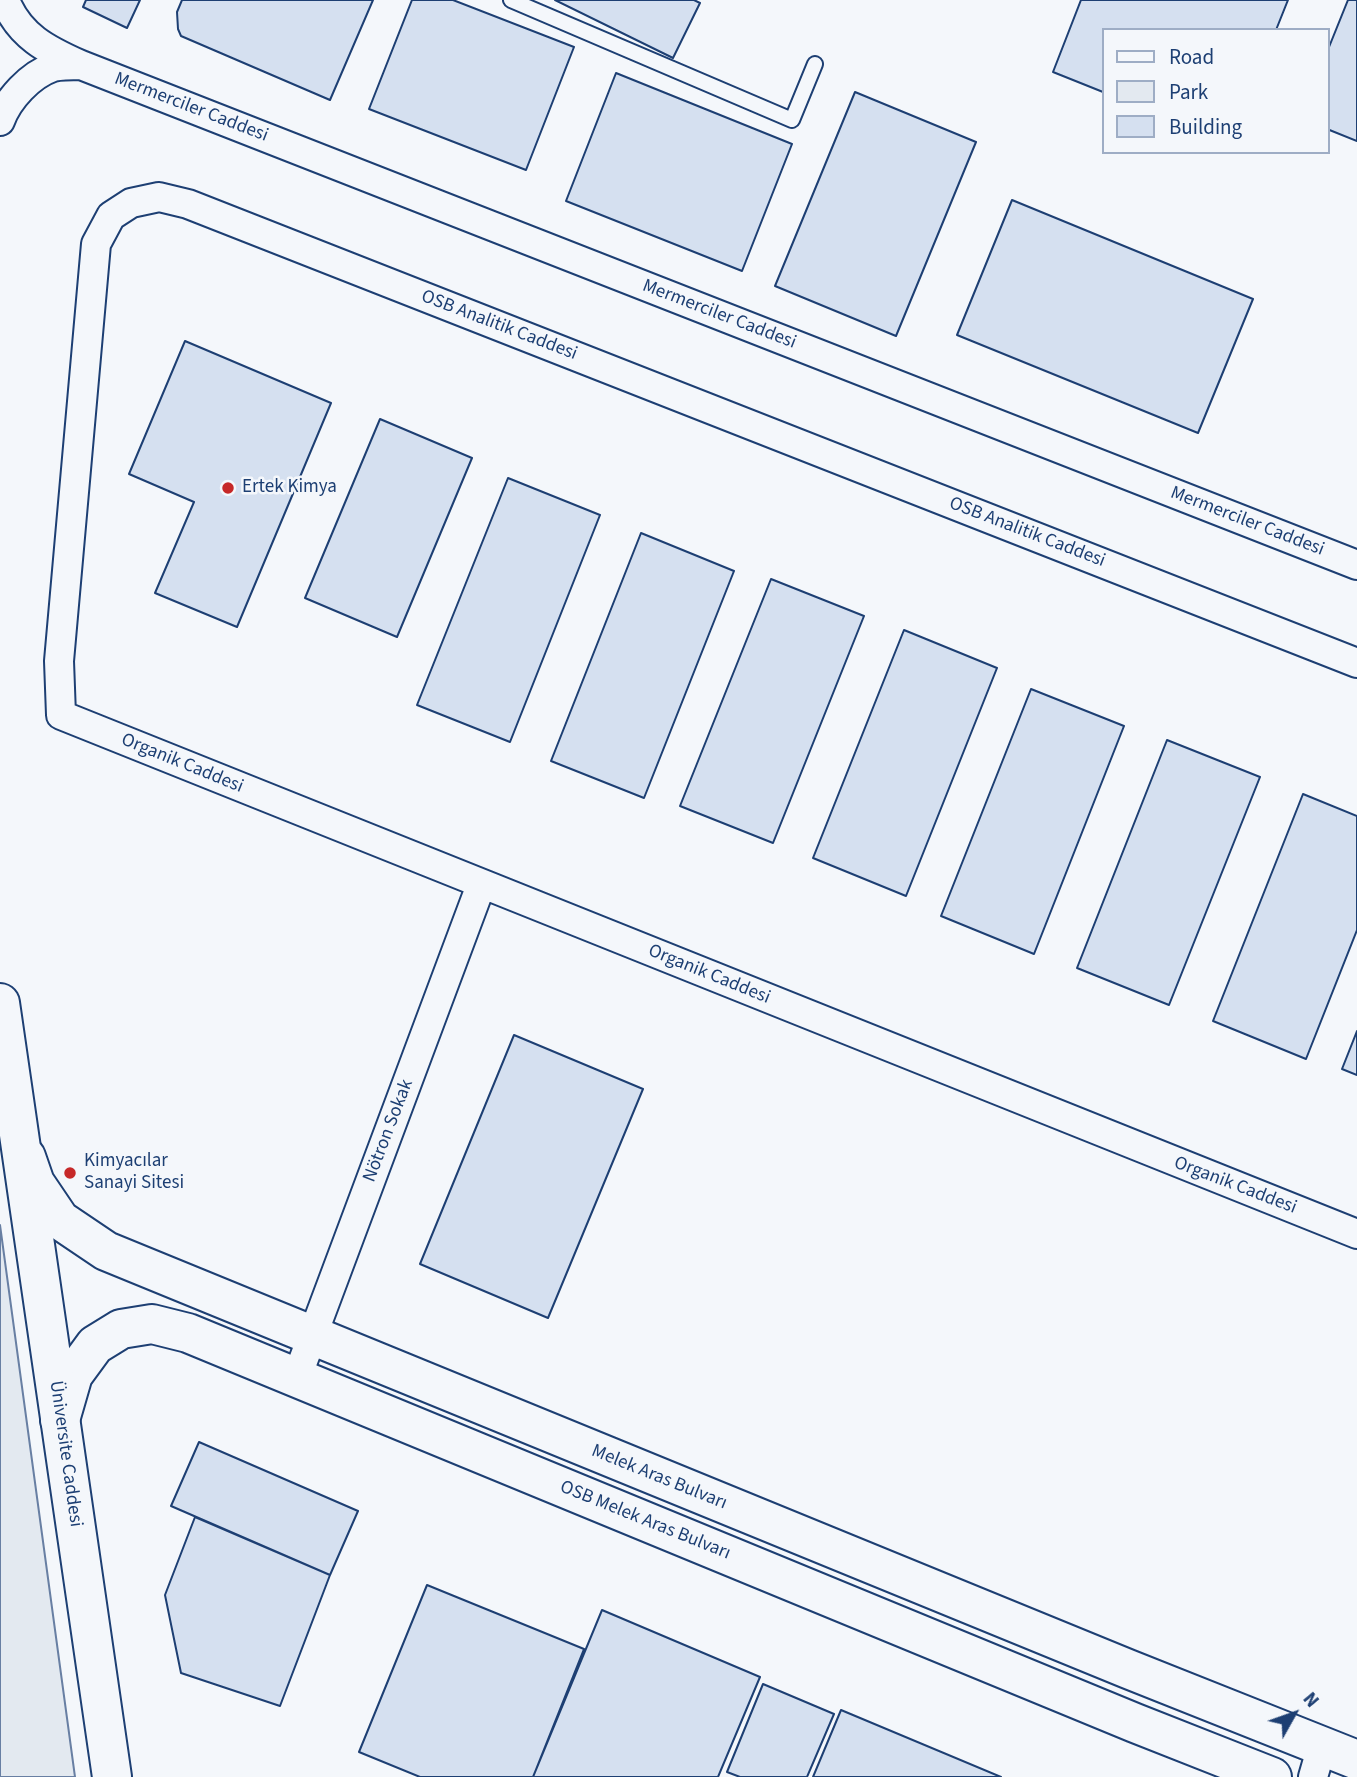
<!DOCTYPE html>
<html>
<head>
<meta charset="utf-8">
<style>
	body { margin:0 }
	#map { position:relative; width:1357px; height:1777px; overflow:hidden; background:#f4f7fb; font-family:"Source Sans 3",sans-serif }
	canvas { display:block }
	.legend { position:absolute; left:1102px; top:28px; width:228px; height:126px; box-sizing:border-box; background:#f4f7fb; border:2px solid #9eadc5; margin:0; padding:9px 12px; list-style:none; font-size:21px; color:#1d3f73 }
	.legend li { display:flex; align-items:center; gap:14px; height:35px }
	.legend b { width:35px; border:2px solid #9eadc5 }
	.north { position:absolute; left:1259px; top:1679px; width:70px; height:70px; -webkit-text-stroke:5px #f4f7fb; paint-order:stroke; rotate:50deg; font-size:19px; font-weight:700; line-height:28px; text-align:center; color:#1d3f73 }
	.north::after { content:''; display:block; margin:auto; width:24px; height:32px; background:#1d3f73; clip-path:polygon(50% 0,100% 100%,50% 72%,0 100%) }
</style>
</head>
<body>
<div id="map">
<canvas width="1357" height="1777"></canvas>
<ul class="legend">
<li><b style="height:9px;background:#f4f7fb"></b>Road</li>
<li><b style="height:19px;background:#e3e9f0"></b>Park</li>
<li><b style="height:19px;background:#d5e0f0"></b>Building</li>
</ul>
<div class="north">N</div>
</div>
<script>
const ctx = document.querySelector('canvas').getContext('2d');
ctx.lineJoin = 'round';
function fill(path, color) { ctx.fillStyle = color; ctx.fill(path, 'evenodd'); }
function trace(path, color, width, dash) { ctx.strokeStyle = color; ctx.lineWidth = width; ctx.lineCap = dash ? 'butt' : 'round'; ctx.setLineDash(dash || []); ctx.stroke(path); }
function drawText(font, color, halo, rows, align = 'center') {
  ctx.font = font + ' "Source Sans 3",sans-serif'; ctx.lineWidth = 5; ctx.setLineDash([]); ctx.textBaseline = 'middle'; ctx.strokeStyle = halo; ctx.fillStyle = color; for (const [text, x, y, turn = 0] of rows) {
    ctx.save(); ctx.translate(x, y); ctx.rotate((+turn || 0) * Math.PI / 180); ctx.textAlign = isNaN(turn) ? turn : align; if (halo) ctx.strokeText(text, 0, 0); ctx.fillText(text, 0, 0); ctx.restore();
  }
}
const green = new Path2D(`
	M0,1225L75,1777H0Z`);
fill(green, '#e3e9f0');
trace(green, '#687fa3', 2);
const building = new Path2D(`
	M86,0H140L127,28L83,7Z
	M182,0H373L330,100L181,36L178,29L177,12Z
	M412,0H453L574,47L526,170L369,109Z
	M555,0H694L700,3L673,58Z
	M1081,0H1288L1276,30H1103V92L1053,72Z
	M1348,0H1357V141L1327,129V52Z
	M616,73L792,144L742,271L566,201Z
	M855,92L976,142L896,336L775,286Z
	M1012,200L1253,299L1198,433L957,335Z
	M185,341L331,403L237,627L155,593L194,502L129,474Z
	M380,419L472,458L397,637L305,598Z
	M508,478L600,515L510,742L417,705Z
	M641,533L734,571L644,798L551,761Z
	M771,579L864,616L773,843L680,806Z
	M904,630L997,668L906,896L813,858Z
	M1031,689L1124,726L1034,954L941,916Z
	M1167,740L1260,777L1169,1005L1077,968Z
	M1303,794L1357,816V930L1306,1059L1213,1021Z
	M1357,1031V1075L1342,1069Z
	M514,1035L643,1089L548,1318L420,1264Z
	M199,1442L358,1511L330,1575L171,1506Z
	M195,1517L330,1575L280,1706L181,1673L165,1595Z
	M427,1585L584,1649L533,1777H420L359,1752Z
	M602,1610L760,1677L718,1777H533Z
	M763,1684L834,1714L807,1777H740L727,1772Z
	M841,1710L1001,1777H813Z`);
fill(building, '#d5e0f0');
trace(building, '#1d3f73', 2);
const lane = new Path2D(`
	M511,0L792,120L815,64`);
const street = new Path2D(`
	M81,65L1357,565
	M0,121C8,99 30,75 53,67C61,65 72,65 81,65C47,50 19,36 5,0
	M1357,663L188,204L159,197L131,203L111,216L96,244L59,661L61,715L1357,1234
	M297,1377L481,885
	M1313,1777L1322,1746`);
const secondary = new Path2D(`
	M26,1157L35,1183L60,1220L106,1251L1128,1669L1357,1760
	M60,1420L73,1375L95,1345L121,1329L152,1324L188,1333L1135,1723L1272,1777`);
const primary = new Path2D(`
	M0,1003L112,1777`);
trace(lane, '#1d3f73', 18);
trace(street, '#1d3f73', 32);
trace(secondary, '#1d3f73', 42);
trace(primary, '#1d3f73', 42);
trace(lane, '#f4f7fb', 14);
trace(street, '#f4f7fb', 28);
trace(secondary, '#f4f7fb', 38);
trace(primary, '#f4f7fb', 38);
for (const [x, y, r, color] of [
	[228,488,7,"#c62828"],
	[70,1173,7,"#c62828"]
]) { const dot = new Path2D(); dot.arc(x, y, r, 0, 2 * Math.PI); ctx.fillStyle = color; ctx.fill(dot); trace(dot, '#f4f7fb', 2.5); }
drawText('19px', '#1d3f73', '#f4f7fb', [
	["Mermerciler Caddesi",191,108,21],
	["Mermerciler Caddesi",719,315,21],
	["OSB Analitik Caddesi",499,326,21],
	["Mermerciler Caddesi",1247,522,21],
	["OSB Analitik Caddesi",1027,533,21],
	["Organik Caddesi",182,764,22],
	["Organik Caddesi",709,975,22],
	["Nötron Sokak",389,1131,-69],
	["Organik Caddesi",1235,1186,21],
	["Üniversite Caddesi",65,1454,82],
	["Melek Aras Bulvarı",659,1478,22],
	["OSB Melek Aras Bulvarı",645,1521,22]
]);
drawText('19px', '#1d3f73', '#f4f7fb', [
	["Ertek Kimya",242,488],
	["Kimyacılar",84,1162],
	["Sanayi Sitesi",84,1184]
], 'left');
</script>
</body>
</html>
